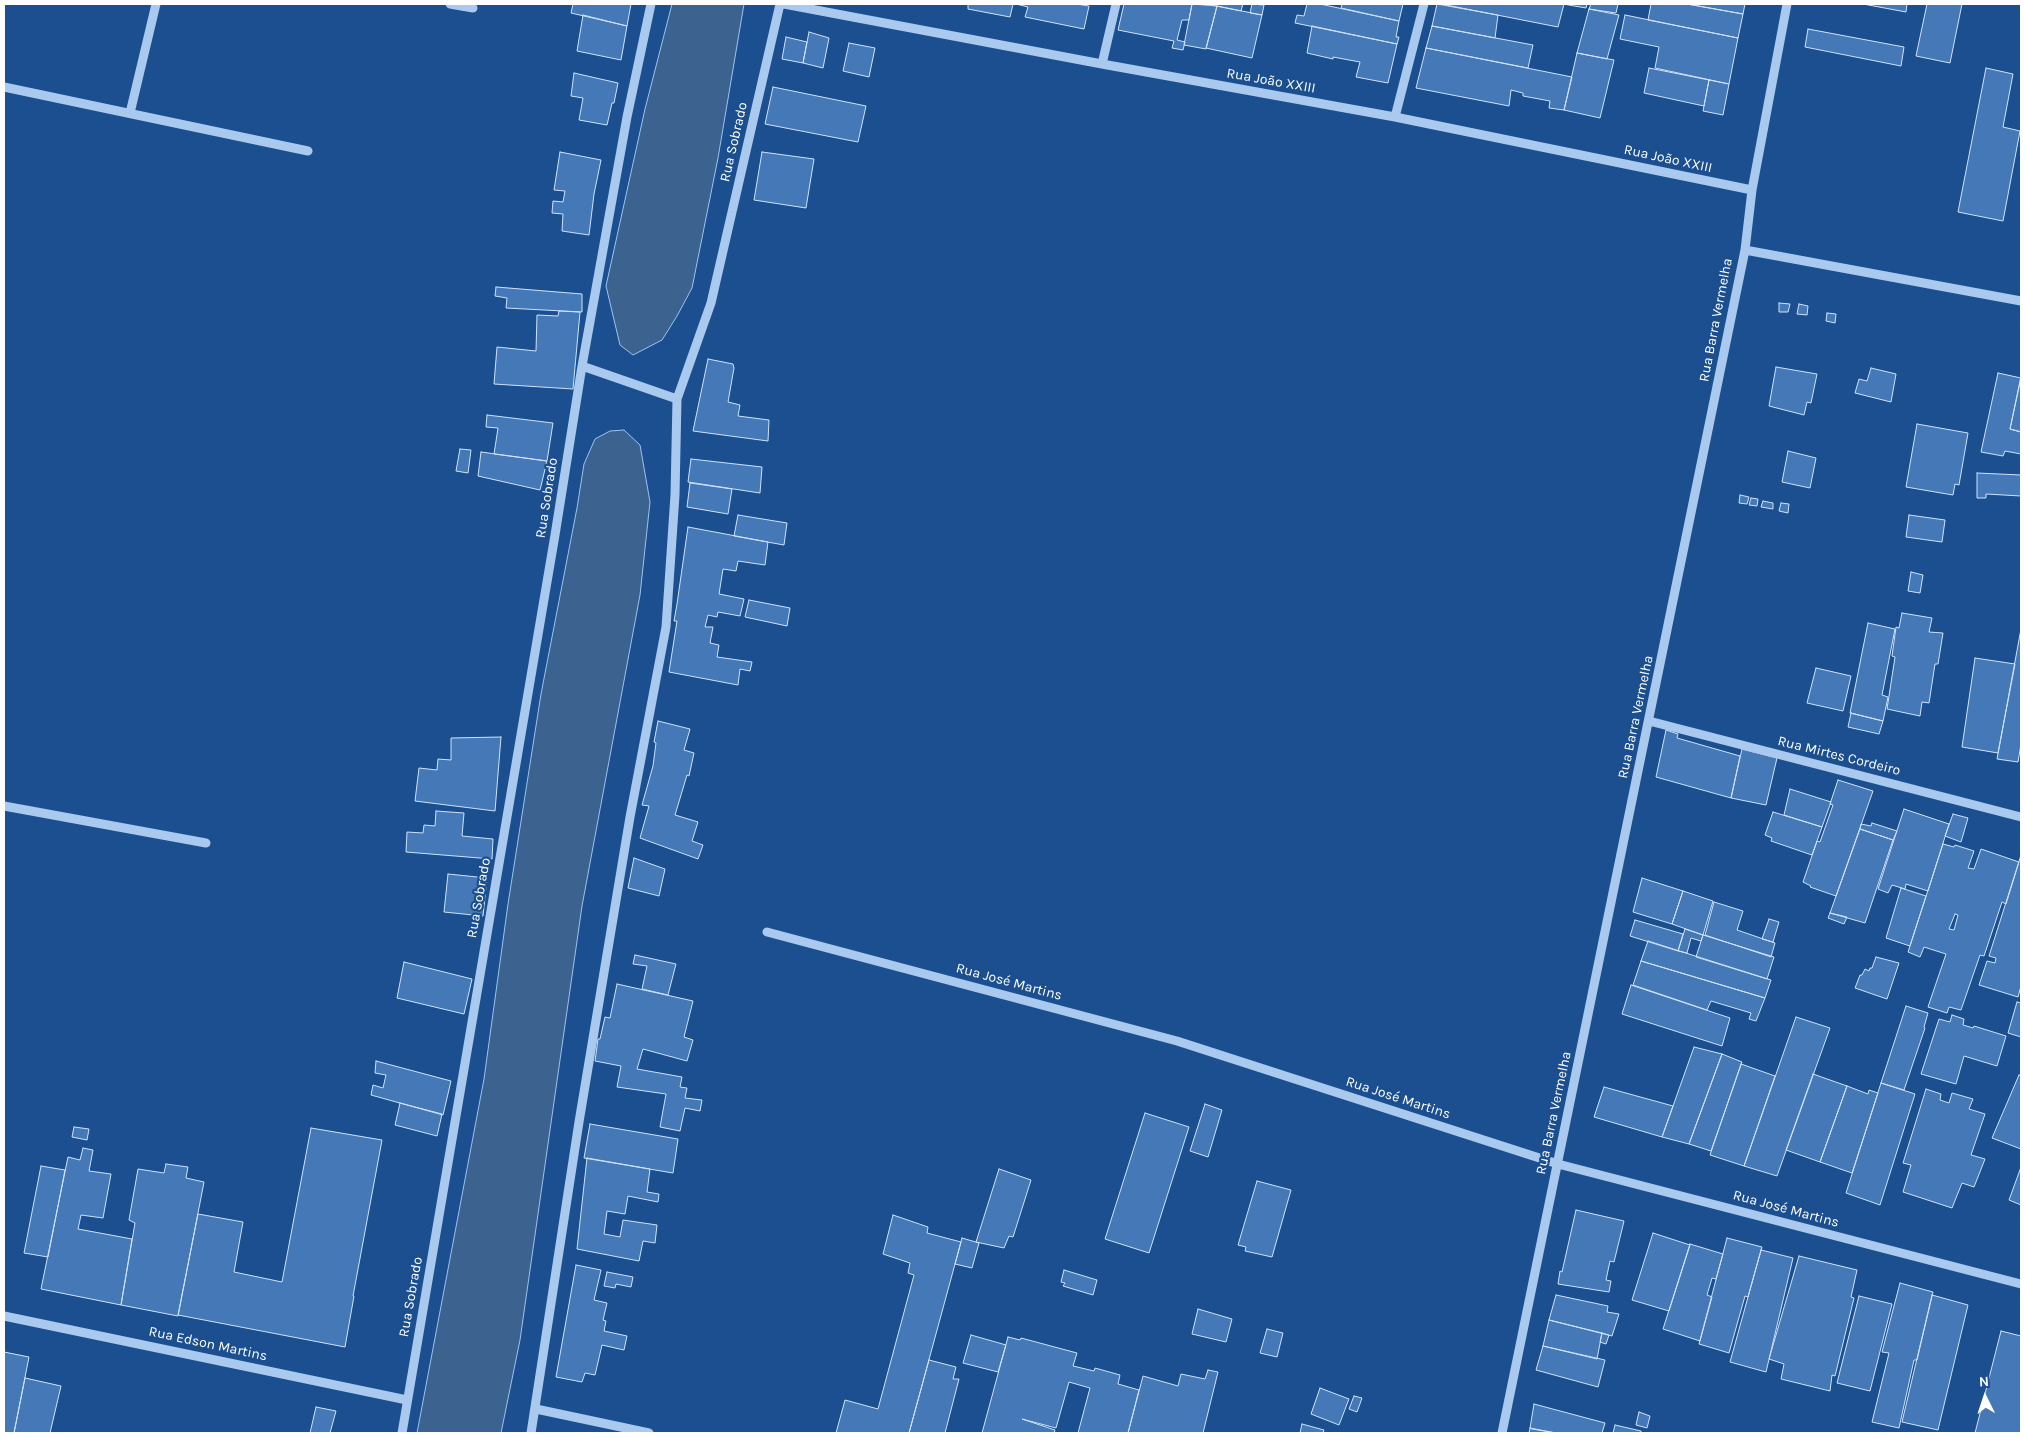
<!DOCTYPE html>
<html>
<head>
<meta charset="utf-8">
<style>
	body { margin:0 }
	#map { position:relative; width:2025px; height:1437px; overflow:hidden; background:#1b4f8f; font-family:Karla,sans-serif }
	canvas { display:block }
	.frame { position:absolute; inset:0; border:5px solid #fff; pointer-events:none }
	.north { position:absolute; left:1960px; top:1372px; width:50px; height:50px; -webkit-text-stroke:4px #1b4f8f; paint-order:stroke; rotate:356deg; font-size:14px; font-weight:700; line-height:20px; text-align:center; color:#fff }
	.north::after { content:''; display:block; margin:auto; width:18px; height:22px; background:#fff; clip-path:polygon(50% 0,100% 100%,50% 72%,0 100%) }
</style>
</head>
<body>
<div id="map">
<canvas width="2025" height="1437"></canvas>
<div class="frame"></div>
<div class="north">N</div>
</div>
<script>
const c = document.querySelector('canvas').getContext('2d');
c.lineJoin = 'round';
function paint(path, color) {
  c.fillStyle = color;
  c.fill(path, 'evenodd');
}
function poly(rows) {
  const path = new Path2D();
  for (const r of rows) {
    path.moveTo(r[0], r[1]);
    for (let i = 2; i < r.length; i += 2) path.lineTo(r[i], r[i + 1]);
  }
  return path;
}
function trace(path, color, width, dash) {
  c.strokeStyle = color;
  c.lineWidth = width;
  c.lineCap = dash ? 'butt' : 'round';
  c.setLineDash(dash || []);
  c.stroke(path);
}
function drawText(font, color, halo, rows, align = 'center') {
  c.font = font + ' Karla,sans-serif';
  c.lineWidth = 4.5;
  c.setLineDash([]);
  c.textBaseline = 'middle';
  c.strokeStyle = halo;
  c.fillStyle = color;
  for (const [text, x, y, turn = 0] of rows) {
    c.save();
    c.translate(x, y);
    c.rotate((+turn || 0) * Math.PI / 180);
    c.textAlign = isNaN(turn) ? turn : align;
    if (halo) c.strokeText(text, 0, 0);
    c.fillText(text, 0, 0);
    c.restore();
  }
}
const water = poly([
	[672,4,744,4,718,158,692,288,677,316,662,340,633,355,620,345,606,286,645,109,672,4],
	[624,430,640,445,650,502,640,595,582,906,520,1340,501,1433,417,1433,484,1079,508,904,541,694,577,508,584,464,595,439,610,431,624,430]
]);
paint(water, '#3c6290');
trace(water, '#9cc4f0', 1);
const building = poly([
	[573,4,631,4,627,26,571,13,573,4],
	[968,4,1013,4,1010,17,968,9,968,4],
	[1016,4,1076,4,1089,6,1084,29,1025,17,1028,7,1016,4],
	[1124,4,1192,4,1189,20,1182,20,1177,40,1185,42,1183,50,1172,48,1174,41,1118,30,1124,4],
	[1192,4,1217,6,1206,49,1184,45,1192,4],
	[1206,4,1243,4,1241,11,1206,4],
	[1252,4,1264,5,1262,15,1250,13,1252,4],
	[1307,4,1320,4,1399,21,1396,37,1399,37,1397,44,1295,23,1297,15,1304,16,1307,4],
	[1342,4,1403,4,1399,21,1341,8,1342,4],
	[1437,4,1498,15,1495,38,1432,26,1437,4],
	[1441,4,1564,4,1558,27,1441,4],
	[1563,4,1587,4,1586,8,1563,4],
	[1591,4,1618,4,1616,13,1589,9,1591,4],
	[1651,4,1687,4,1743,14,1738,38,1648,20,1651,4],
	[1687,4,1745,4,1743,14,1687,4],
	[1863,4,1907,4,1906,12,1863,4],
	[1927,4,1962,4,1950,63,1916,56,1927,4],
	[1217,6,1262,15,1252,58,1206,48,1217,6],
	[1589,9,1619,15,1607,59,1577,53,1589,9],
	[583,15,627,26,621,60,577,51,583,15],
	[1625,15,1738,38,1729,84,1655,68,1659,47,1620,39,1625,15],
	[1312,26,1397,44,1388,83,1356,77,1360,62,1333,57,1333,59,1307,53,1312,26],
	[1432,26,1533,45,1528,68,1426,48,1432,26],
	[1808,29,1904,47,1901,66,1805,47,1808,29],
	[809,32,829,38,823,68,803,63,809,32],
	[786,37,807,42,803,63,782,59,786,37],
	[849,43,875,48,869,77,843,71,849,43],
	[1426,48,1572,77,1564,110,1549,108,1550,101,1523,96,1523,93,1511,90,1509,106,1416,88,1426,48],
	[1577,53,1614,60,1600,118,1564,110,1577,53],
	[1649,68,1709,80,1704,106,1644,93,1649,68],
	[1986,68,2013,74,2003,127,2020,131,2003,221,1958,212,1986,68],
	[574,73,618,83,614,103,612,103,607,125,579,120,583,98,571,96,574,73],
	[1709,80,1729,84,1723,115,1703,111,1709,80],
	[773,87,866,106,858,142,765,124,773,87],
	[560,152,601,160,594,194,589,235,562,231,563,214,552,213,553,201,563,202,565,191,554,190,560,152],
	[762,152,814,159,806,208,754,200,762,152],
	[496,287,582,294,582,312,506,308,507,298,495,296,496,287],
	[1779,303,1790,304,1788,312,1779,312,1779,303],
	[1799,304,1808,306,1807,315,1797,314,1799,304],
	[559,311,580,312,573,389,494,384,497,347,536,351,537,315,558,316,559,311],
	[1827,313,1836,314,1835,323,1826,321,1827,313],
	[708,359,733,364,734,368,728,402,740,405,738,416,769,420,768,441,693,431,708,359],
	[1776,367,1817,374,1811,403,1807,402,1804,415,1769,406,1776,367],
	[1871,368,1896,374,1891,402,1855,393,1859,379,1867,381,1871,368],
	[1998,373,2021,378,2010,429,2021,432,2021,454,2005,451,2003,456,1981,452,1998,373],
	[2021,376,2021,432,2010,429,2021,376],
	[487,415,553,423,547,461,494,454,498,428,486,427,487,415],
	[1917,424,1968,433,1959,485,1955,484,1953,495,1906,487,1917,424],
	[460,449,471,450,468,473,456,471,460,449],
	[1788,451,1816,458,1810,488,1782,482,1788,451],
	[481,452,547,461,540,490,478,476,481,452],
	[691,459,762,467,760,493,688,482,691,459],
	[1977,473,2021,475,2021,496,1986,494,1986,498,1977,498,1977,473],
	[690,483,732,489,728,514,687,507,690,483],
	[1740,495,1749,497,1747,504,1739,503,1740,495],
	[1751,498,1758,499,1757,506,1749,505,1751,498],
	[1763,501,1773,503,1773,509,1761,507,1763,501],
	[1781,503,1789,504,1788,513,1779,511,1781,503],
	[738,515,787,523,784,545,734,536,738,515],
	[1909,515,1945,520,1942,542,1906,537,1909,515],
	[688,527,768,542,765,565,738,561,736,571,723,569,719,594,744,599,740,616,718,612,717,617,708,615,705,627,713,627,710,643,719,645,717,657,752,662,750,671,740,669,738,685,669,672,677,621,674,621,677,604,688,527],
	[1911,572,1923,575,1920,593,1908,591,1911,572],
	[749,600,790,608,787,626,745,617,749,600],
	[1902,613,1932,618,1929,632,1943,633,1938,664,1935,664,1929,703,1922,702,1920,716,1887,709,1895,657,1892,656,1896,627,1899,628,1902,613],
	[1868,623,1895,629,1882,695,1888,697,1883,721,1850,713,1868,623],
	[2021,629,2021,744,2018,762,1997,759,2021,629],
	[1975,658,2015,664,1998,753,1962,747,1975,658],
	[1816,668,1851,676,1843,711,1807,703,1816,668],
	[1851,713,1883,721,1879,734,1848,727,1851,713],
	[658,721,690,729,684,750,694,753,689,776,687,775,675,815,698,822,692,841,703,845,698,859,640,838,649,806,642,805,653,766,656,743,654,742,658,721],
	[1666,730,1678,734,1677,738,1740,756,1731,798,1656,777,1666,730],
	[501,737,495,811,415,801,419,768,437,770,438,759,451,760,451,738,501,737],
	[1742,749,1777,758,1766,805,1731,798,1742,749],
	[1838,780,1873,791,1836,896,1810,887,1811,886,1803,882,1817,841,1820,842,1833,805,1830,804,1838,780],
	[1790,789,1831,802,1822,827,1784,815,1790,789],
	[1904,809,1949,824,1928,891,1906,884,1905,889,1892,885,1888,893,1878,889,1904,809],
	[436,811,464,813,462,836,493,839,492,859,406,852,407,832,423,833,424,825,435,826,436,811],
	[1773,812,1822,827,1812,855,1771,841,1772,838,1765,835,1773,812],
	[1953,814,1968,818,1961,842,1945,836,1953,814],
	[1872,823,1897,831,1893,840,1860,829,1861,824,1871,826,1872,823],
	[1860,829,1893,840,1865,923,1830,913,1860,829],
	[1943,844,1954,847,1955,845,1974,851,1968,868,1974,869,1981,849,2019,862,2006,904,2002,902,1984,956,1980,955,1961,1010,1949,1007,1947,1013,1928,1007,1946,954,1924,947,1920,957,1908,952,1943,844],
	[1955,914,1958,915,1954,930,1949,929,1955,914],
	[2021,855,2021,986,2018,997,1979,985,1987,961,1995,963,1996,958,1989,956,2021,855],
	[634,858,665,869,659,896,628,888,634,858],
	[448,874,487,878,483,916,444,912,448,874],
	[1642,878,1683,891,1672,924,1633,912,1642,878],
	[1901,888,1926,896,1910,946,1886,938,1901,888],
	[1683,891,1713,901,1703,935,1672,924,1683,891],
	[1714,902,1743,911,1737,930,1775,943,1771,957,1705,935,1714,902],
	[1830,913,1847,917,1844,924,1828,918,1830,913],
	[1769,919,1779,922,1773,942,1762,939,1769,919],
	[1635,920,1683,934,1678,951,1630,936,1635,920],
	[1685,929,1703,935,1701,941,1691,938,1687,953,1678,951,1685,929],
	[1703,935,1774,957,1767,979,1696,957,1703,935],
	[1648,941,1771,980,1765,998,1641,961,1648,941],
	[635,955,676,964,668,995,642,989,647,966,633,964,635,955],
	[1876,957,1899,963,1887,999,1855,988,1860,975,1862,975,1865,969,1869,971,1870,968,1872,968,1876,957],
	[1641,961,1765,998,1756,1021,1749,1019,1751,1013,1711,1001,1707,1010,1633,985,1641,961],
	[404,962,472,979,464,1014,397,998,404,962],
	[617,984,693,1001,684,1037,693,1040,687,1061,643,1049,637,1069,682,1077,680,1087,687,1088,685,1098,702,1100,700,1111,685,1108,680,1131,660,1127,666,1094,617,1087,621,1066,595,1061,598,1039,600,1039,605,1017,610,1018,617,984],
	[1631,985,1730,1018,1722,1046,1622,1014,1631,985],
	[2017,1002,2021,1003,2021,1037,2008,1033,2017,1002],
	[1906,1006,1928,1013,1924,1027,1925,1028,1904,1090,1881,1083,1906,1006],
	[1952,1015,1964,1019,1963,1025,1973,1028,1974,1026,2006,1036,1997,1066,1964,1056,1956,1084,1921,1074,1939,1019,1950,1022,1952,1015],
	[1796,1017,1830,1028,1777,1176,1744,1166,1796,1017],
	[1694,1047,1722,1054,1689,1144,1662,1137,1694,1047],
	[1722,1054,1742,1062,1711,1151,1689,1144,1722,1054],
	[376,1061,451,1081,443,1115,371,1095,373,1085,383,1088,386,1075,375,1073,376,1061],
	[1741,1064,1775,1076,1744,1166,1710,1155,1741,1064],
	[1813,1074,1847,1086,1820,1162,1786,1150,1813,1074],
	[2019,1075,2021,1076,2021,1149,1992,1138,2019,1075],
	[1881,1083,1915,1094,1880,1205,1846,1193,1881,1083],
	[1847,1086,1868,1094,1869,1090,1878,1093,1852,1173,1820,1162,1847,1086],
	[1604,1087,1673,1106,1662,1137,1594,1117,1604,1087],
	[1926,1089,1941,1094,1940,1100,1949,1103,1952,1093,1973,1099,1969,1109,1985,1114,1971,1155,1985,1159,1974,1187,1962,1183,1952,1208,1903,1192,1911,1165,1903,1163,1926,1089],
	[400,1103,442,1114,437,1136,395,1125,400,1103],
	[1205,1104,1222,1110,1208,1157,1190,1151,1205,1104],
	[1145,1113,1189,1127,1149,1253,1105,1239,1145,1113],
	[590,1124,678,1139,673,1173,584,1158,590,1124],
	[74,1127,89,1129,87,1140,72,1137,74,1127],
	[311,1128,382,1140,353,1296,354,1296,345,1347,178,1315,198,1214,243,1222,234,1272,282,1282,311,1128],
	[83,1148,93,1150,89,1171,111,1174,103,1218,81,1215,78,1229,132,1239,121,1305,41,1289,68,1157,80,1160,83,1148],
	[587,1158,650,1169,647,1192,659,1194,658,1202,628,1196,625,1214,607,1211,604,1234,620,1237,623,1220,657,1225,655,1243,643,1241,639,1261,577,1249,587,1158],
	[166,1164,188,1167,186,1178,204,1182,178,1316,121,1305,135,1223,129,1220,138,1169,164,1173,166,1164],
	[41,1166,65,1170,48,1257,24,1253,41,1166],
	[2021,1167,2021,1205,2009,1200,2021,1167],
	[999,1169,1031,1180,1013,1237,1009,1236,1004,1248,976,1242,999,1169],
	[1257,1181,1291,1190,1272,1257,1245,1251,1246,1247,1238,1245,1257,1181],
	[1576,1210,1624,1221,1614,1262,1610,1261,1606,1280,1611,1281,1609,1292,1558,1284,1560,1271,1562,1272,1576,1210],
	[893,1215,928,1227,927,1233,961,1242,955,1264,909,1433,836,1433,845,1400,878,1409,914,1275,908,1273,910,1263,883,1254,893,1215],
	[1653,1233,1690,1245,1669,1311,1632,1300,1653,1233],
	[962,1238,979,1243,972,1268,955,1264,962,1238],
	[1727,1238,1762,1247,1748,1297,1745,1296,1729,1353,1699,1344,1727,1238],
	[1690,1244,1723,1254,1716,1279,1712,1278,1707,1295,1712,1297,1700,1341,1663,1329,1690,1244],
	[1761,1250,1793,1258,1766,1372,1730,1362,1761,1250],
	[1799,1256,1857,1270,1851,1297,1854,1298,1835,1376,1832,1375,1830,1391,1781,1379,1784,1364,1769,1359,1799,1256],
	[576,1265,601,1270,594,1300,607,1303,603,1320,606,1321,604,1331,627,1336,624,1350,602,1345,595,1375,585,1373,582,1382,556,1377,576,1265],
	[1064,1270,1097,1280,1093,1295,1063,1286,1065,1283,1061,1282,1064,1270],
	[607,1272,633,1277,631,1287,616,1284,615,1288,604,1286,607,1272],
	[1900,1283,1933,1292,1917,1360,1914,1360,1899,1428,1872,1422,1889,1353,1882,1352,1900,1283],
	[1556,1295,1608,1306,1607,1312,1619,1314,1612,1336,1549,1320,1556,1295],
	[1932,1295,1968,1305,1938,1430,1902,1422,1932,1295],
	[1859,1296,1892,1304,1870,1391,1837,1383,1859,1296],
	[1198,1309,1232,1319,1226,1342,1192,1334,1198,1309],
	[1549,1320,1602,1333,1597,1359,1543,1346,1549,1320],
	[1267,1329,1283,1333,1277,1357,1260,1353,1267,1329],
	[2001,1331,2021,1336,2021,1433,1975,1433,2001,1331],
	[1602,1333,1609,1335,1606,1344,1600,1342,1602,1333],
	[971,1335,1006,1345,998,1372,963,1363,971,1335],
	[1008,1337,1020,1340,1021,1338,1077,1353,1073,1366,1094,1371,1095,1368,1120,1375,1118,1384,1139,1390,1128,1433,1078,1433,1090,1388,1069,1382,1056,1428,1022,1419,1055,1430,1054,1433,982,1433,1008,1337],
	[1543,1346,1605,1360,1598,1387,1536,1370,1543,1346],
	[4,1352,29,1357,14,1433,4,1433,4,1352],
	[929,1360,956,1367,953,1379,959,1379,945,1433,909,1433,929,1360],
	[1208,1370,1218,1372,1203,1433,1206,1433,1128,1433,1143,1376,1178,1386,1181,1374,1205,1379,1208,1370],
	[25,1378,61,1386,50,1433,14,1433,25,1378],
	[1320,1388,1349,1399,1339,1425,1311,1414,1320,1388],
	[1354,1396,1362,1398,1357,1412,1349,1409,1354,1396],
	[1534,1404,1605,1423,1602,1433,1556,1433,1530,1428,1534,1404],
	[316,1407,336,1411,330,1433,310,1433,316,1407],
	[1639,1412,1650,1416,1647,1428,1636,1425,1639,1412],
	[1302,1424,1324,1430,1323,1433,1300,1433,1302,1424],
	[1615,1425,1641,1431,1641,1433,1613,1433,1615,1425],
	[1530,1428,1532,1429,1556,1433,1529,1433,1530,1428]
]);
paint(building, '#4478b7');
trace(building, '#cfe3fa', 1);
trace(poly([
	[450,4,473,8],
	[784,4,1102,64,1395,117,1752,190],
	[1102,64,1116,4],
	[4,87,308,151],
	[130,113,156,4],
	[1395,117,1424,4],
	[1745,250,2021,301],
	[582,366,677,399],
	[1649,721,2021,817],
	[4,806,206,843],
	[767,932,1177,1041,1558,1164,2021,1284],
	[4,1316,407,1400],
	[536,1409,649,1433],
	[402,1433,555,535,582,366,627,117,651,4],
	[531,1433,579,1122,630,817,666,627,675,495,677,399,711,303,780,4],
	[1502,1433,1745,250,1752,190,1787,4]
]), '#a9c9ee', 9);
drawText('14px', '#fff', '#1b4f8f', [
	["Rua João XXIII",1271,81,10],
	["Rua Sobrado",734,142,-77],
	["Rua João XXIII",1668,159,12],
	["Rua Barra Vermelha",1716,320,-79],
	["Rua Sobrado",547,498,-81],
	["Rua Barra Vermelha",1636,717,-78],
	["Rua Mirtes Cordeiro",1839,756,14],
	["Rua Sobrado",479,898,-80],
	["Rua José Martins",1009,982,15],
	["Rua José Martins",1398,1098,18],
	["Rua Barra Vermelha",1554,1113,-78],
	["Rua José Martins",1786,1209,15],
	["Rua Sobrado",411,1297,-80],
	["Rua Edson Martins",208,1344,12]
]);
</script>
</body>
</html>
